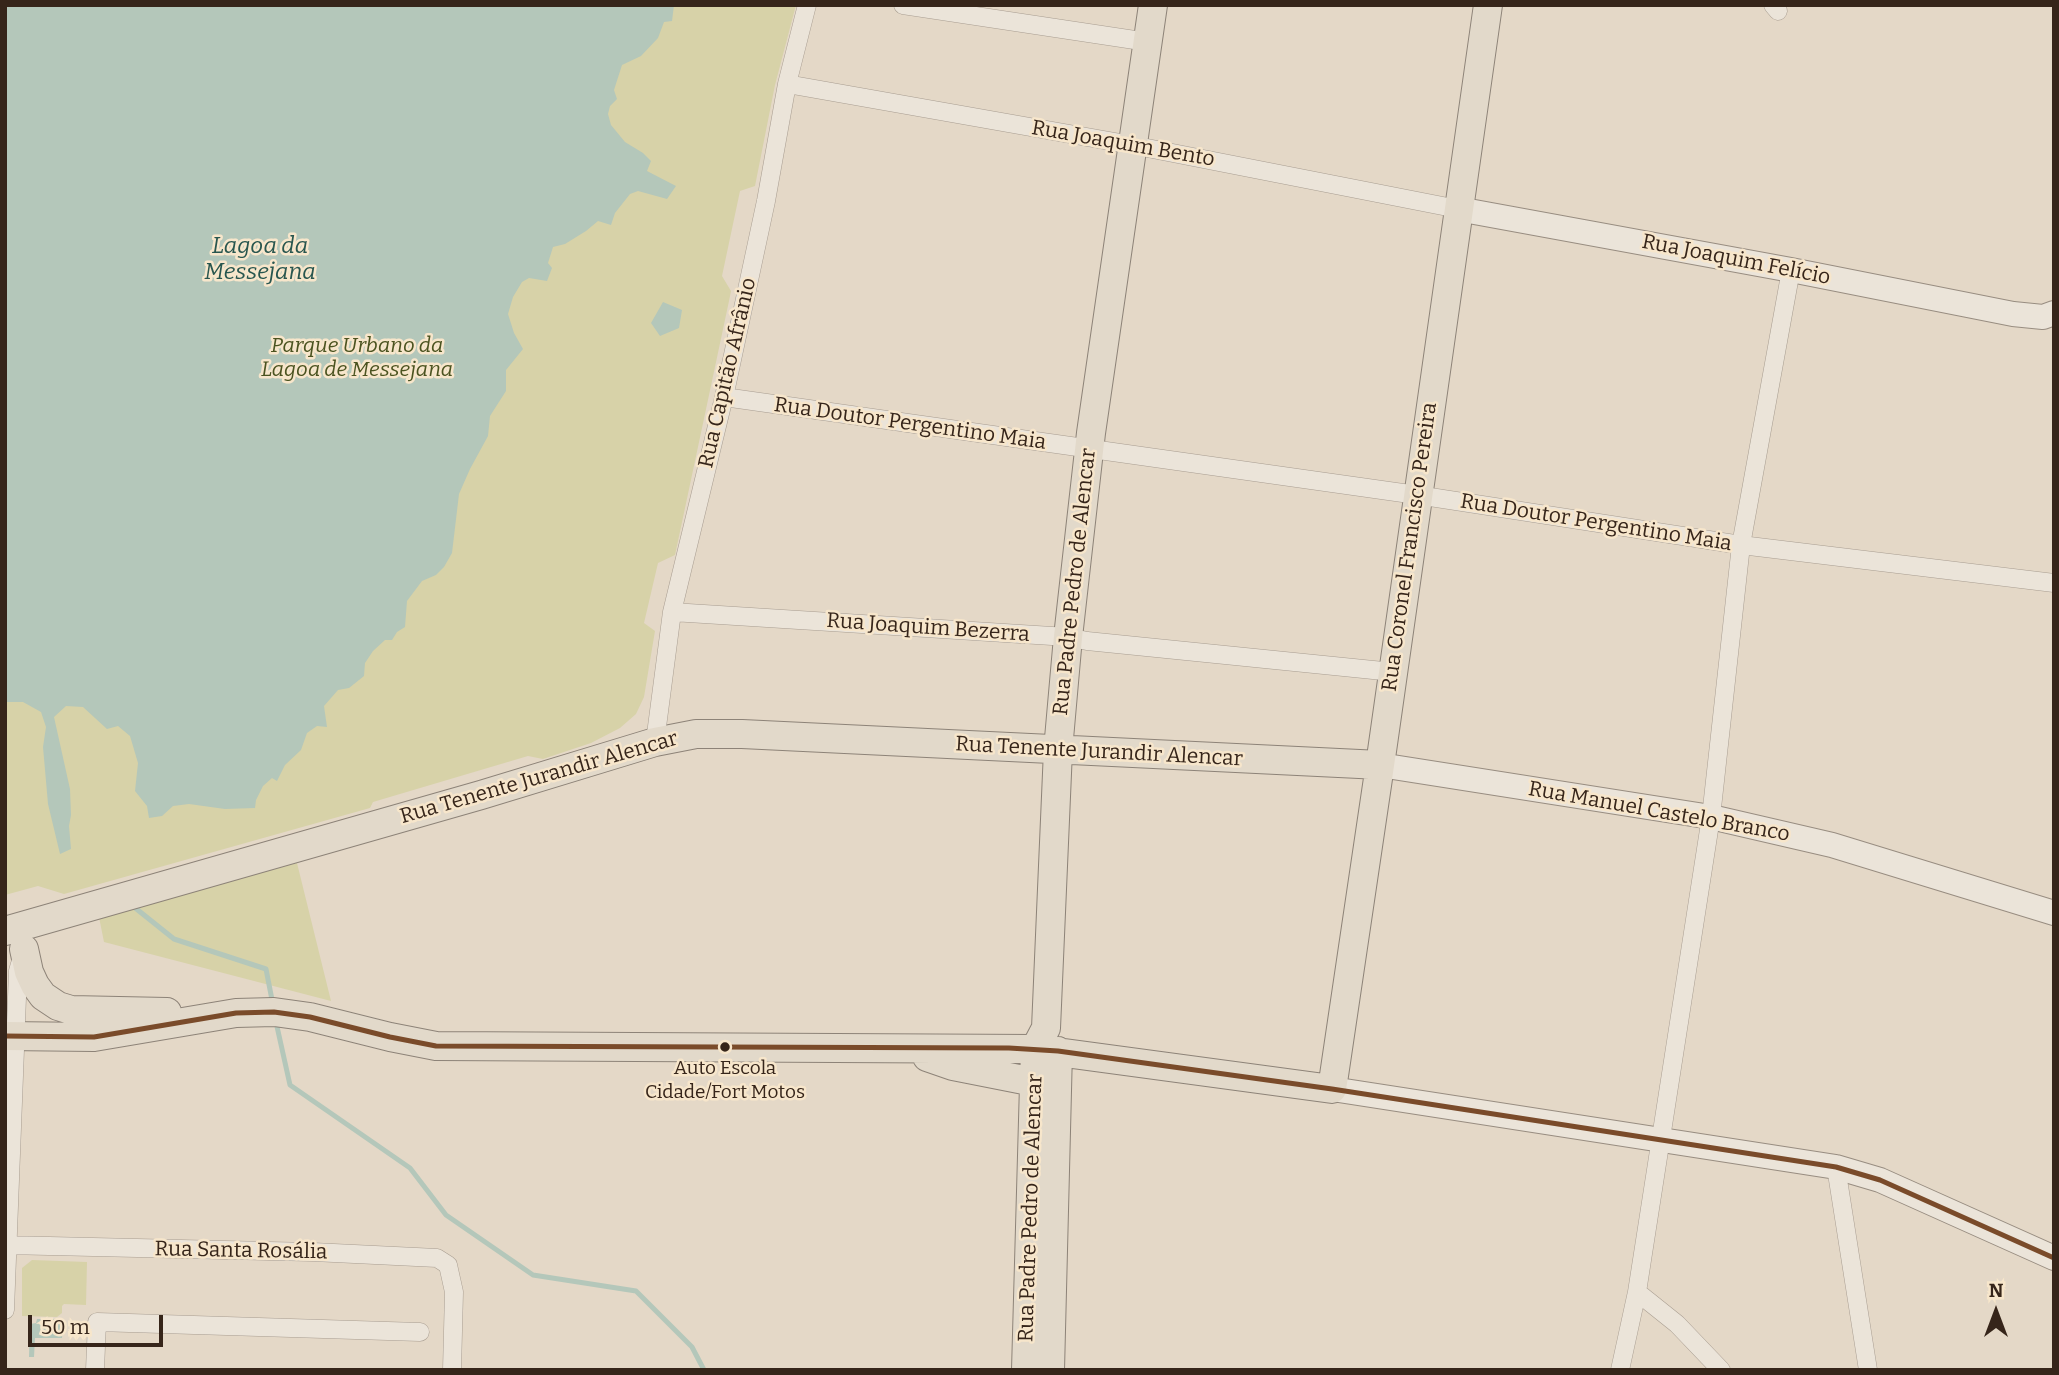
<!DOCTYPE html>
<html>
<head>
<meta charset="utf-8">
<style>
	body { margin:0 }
	#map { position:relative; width:2059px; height:1375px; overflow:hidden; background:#e4d8c7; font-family:Bitter,serif }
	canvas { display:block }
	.frame { position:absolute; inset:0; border:7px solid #36251a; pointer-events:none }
	.north { position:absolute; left:1961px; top:1277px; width:70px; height:70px; -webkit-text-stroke:5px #f7e6cb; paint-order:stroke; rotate:0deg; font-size:19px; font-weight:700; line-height:28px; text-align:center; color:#36251a }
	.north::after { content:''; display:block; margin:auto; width:24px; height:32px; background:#36251a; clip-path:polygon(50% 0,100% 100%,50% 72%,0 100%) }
	.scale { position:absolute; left:28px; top:1315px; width:135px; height:32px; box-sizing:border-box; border:4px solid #36251a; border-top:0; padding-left:9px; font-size:21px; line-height:24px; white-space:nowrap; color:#36251a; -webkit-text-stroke:5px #f7e6cb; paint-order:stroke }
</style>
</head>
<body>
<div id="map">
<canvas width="2059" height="1375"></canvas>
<div class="frame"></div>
<div class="north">N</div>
<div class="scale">50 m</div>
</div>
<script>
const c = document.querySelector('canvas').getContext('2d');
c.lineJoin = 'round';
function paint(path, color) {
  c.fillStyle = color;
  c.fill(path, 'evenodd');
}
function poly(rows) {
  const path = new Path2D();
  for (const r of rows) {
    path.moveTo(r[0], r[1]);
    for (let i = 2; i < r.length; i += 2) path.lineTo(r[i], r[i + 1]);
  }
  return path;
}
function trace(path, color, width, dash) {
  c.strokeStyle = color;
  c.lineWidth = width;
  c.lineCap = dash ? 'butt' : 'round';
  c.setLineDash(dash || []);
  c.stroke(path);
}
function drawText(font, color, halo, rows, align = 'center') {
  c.font = font + ' Bitter,serif';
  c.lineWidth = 5;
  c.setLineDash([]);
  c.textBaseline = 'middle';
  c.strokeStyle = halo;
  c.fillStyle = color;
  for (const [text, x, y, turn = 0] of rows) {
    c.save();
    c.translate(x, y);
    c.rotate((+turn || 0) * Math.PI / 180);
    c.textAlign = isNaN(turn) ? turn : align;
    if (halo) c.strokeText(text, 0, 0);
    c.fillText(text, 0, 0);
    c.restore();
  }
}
paint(poly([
	[5,5,796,5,775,85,755,186,740,191,722,276,731,291,729,301,675,555,658,563,644,623,655,631,644,697,636,714,620,728,591,743,543,759,528,756,373,802,370,808,64,894,38,886,5,895],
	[297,863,331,1001,104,942,99,917],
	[32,1260,87,1262,86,1305,64,1304,62,1306,62,1313,57,1317,22,1316,22,1268]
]), '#d7d2a8');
paint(poly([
	[5,5,674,5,672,21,664,22,658,38,641,56,622,65,614,90,617,99,610,106,608,114,611,125,625,142,643,153,651,161,647,171,676,186,667,199,638,191,630,194,615,213,611,225,598,221,586,231,565,244,553,247,548,263,552,268,547,281,529,278,522,282,513,297,508,314,514,333,523,349,506,370,506,391,490,416,488,436,470,469,459,494,452,553,444,567,436,575,422,581,407,601,405,627,397,632,392,640,385,640,373,651,365,663,364,676,349,688,338,690,324,706,327,727,317,726,307,733,301,750,285,765,277,781,272,778,263,786,256,800,255,808,225,809,189,804,173,806,162,816,149,818,147,806,135,791,138,763,130,736,118,726,107,729,83,707,66,706,54,717,70,789,71,815,69,826,71,849,60,854,48,804,43,747,46,727,41,712,23,702,5,702],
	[663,302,682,310,679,328,660,336,651,323],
	[37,1319,56,1319,56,1322,63,1325,62,1338,35,1338,34,1357,29,1357,30,1324,36,1323]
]), '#b4c7ba');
trace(poly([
	[134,907,174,939,266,969,273,1005],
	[276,1022,290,1085,410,1168,446,1215,533,1275,636,1291,692,1347,704,1370]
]), '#b4c7ba', 5);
const street = poly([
	[903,5,1148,42],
	[1773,5,1778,11],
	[787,84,1132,145,1458,209],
	[724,397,1417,495,1741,545,2054,583],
	[672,612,1068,637,1087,641,1393,672],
	[655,742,672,612,724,397,766,201,787,84,807,5],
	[1836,1167,1868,1370],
	[5,1245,313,1252,437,1258,448,1265,454,1292,452,1370],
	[1637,1292,1677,1324,1721,1370],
	[5,1310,18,971,22,957],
	[95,1370,97,1322,420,1332],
	[1620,1370,1637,1292,1711,817,1741,545,1791,270]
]);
const secondary = poly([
	[1458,209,1791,270,2013,314,2043,317,2054,313],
	[1380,765,1711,817,1832,845,2054,913],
	[1332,1089,1836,1167,1880,1180,2054,1258]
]);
const primary = poly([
	[5,931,481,795,655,742,696,734,742,734,1380,765],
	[24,949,29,972,35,985,43,996,58,1006,71,1010,167,1012],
	[5,1036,94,1037,236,1013,274,1012,310,1017,390,1037,436,1046,1035,1049,1332,1089,1380,765,1488,5],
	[927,1057,953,1066,1034,1082],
	[1026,1370,1035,1049,1046,1028,1058,750,1068,637,1091,433,1153,5],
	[1050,1370,1058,1051]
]);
trace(street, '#a89d91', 19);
trace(secondary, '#988d81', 26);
trace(primary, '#8d8378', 30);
trace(street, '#ebe4d9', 18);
trace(secondary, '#ebe4d9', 24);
trace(primary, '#e2d9ca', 28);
trace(poly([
	[5,1036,94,1037,236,1013,274,1012,310,1017,390,1037,436,1046,1009,1048,1058,1051,1332,1089,1836,1167,1880,1180,2054,1258]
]), '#7a4b2a', 5);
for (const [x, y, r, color] of [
	[725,1047,6,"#36251a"]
]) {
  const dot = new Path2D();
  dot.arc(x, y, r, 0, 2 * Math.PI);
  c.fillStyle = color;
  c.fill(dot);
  trace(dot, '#f7e6cb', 2.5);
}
drawText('19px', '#36251a', '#f7e6cb', [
	["Auto Escola",725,1069],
	["Cidade/Fort Motos",725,1093]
]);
drawText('21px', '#36251a', '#f7e6cb', [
	["Rua Joaquim Bento",1123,144,10],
	["Rua Joaquim Felício",1736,260,11],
	["Rua Capitão Afrânio",728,373,-77],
	["Rua Doutor Pergentino Maia",910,424,8],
	["Rua Doutor Pergentino Maia",1596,523,9],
	["Rua Coronel Francisco Pereira",1410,547,-82],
	["Rua Padre Pedro de Alencar",1075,582,-84],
	["Rua Joaquim Bezerra",928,628,4],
	["Rua Tenente Jurandir Alencar",1099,752,3],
	["Rua Tenente Jurandir Alencar",539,778,-16],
	["Rua Manuel Castelo Branco",1659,812,10],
	["Rua Padre Pedro de Alencar",1031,1208,-88],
	["Rua Santa Rosália",241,1251,1]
]);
drawText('italic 21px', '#4b5320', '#f7e6cb', [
	["Parque Urbano da",357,346],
	["Lagoa de Messejana",357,370]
]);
drawText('italic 23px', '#28564f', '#f7e6cb', [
	["Lagoa da",260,247],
	["Messejana",260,273]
]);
</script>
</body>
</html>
